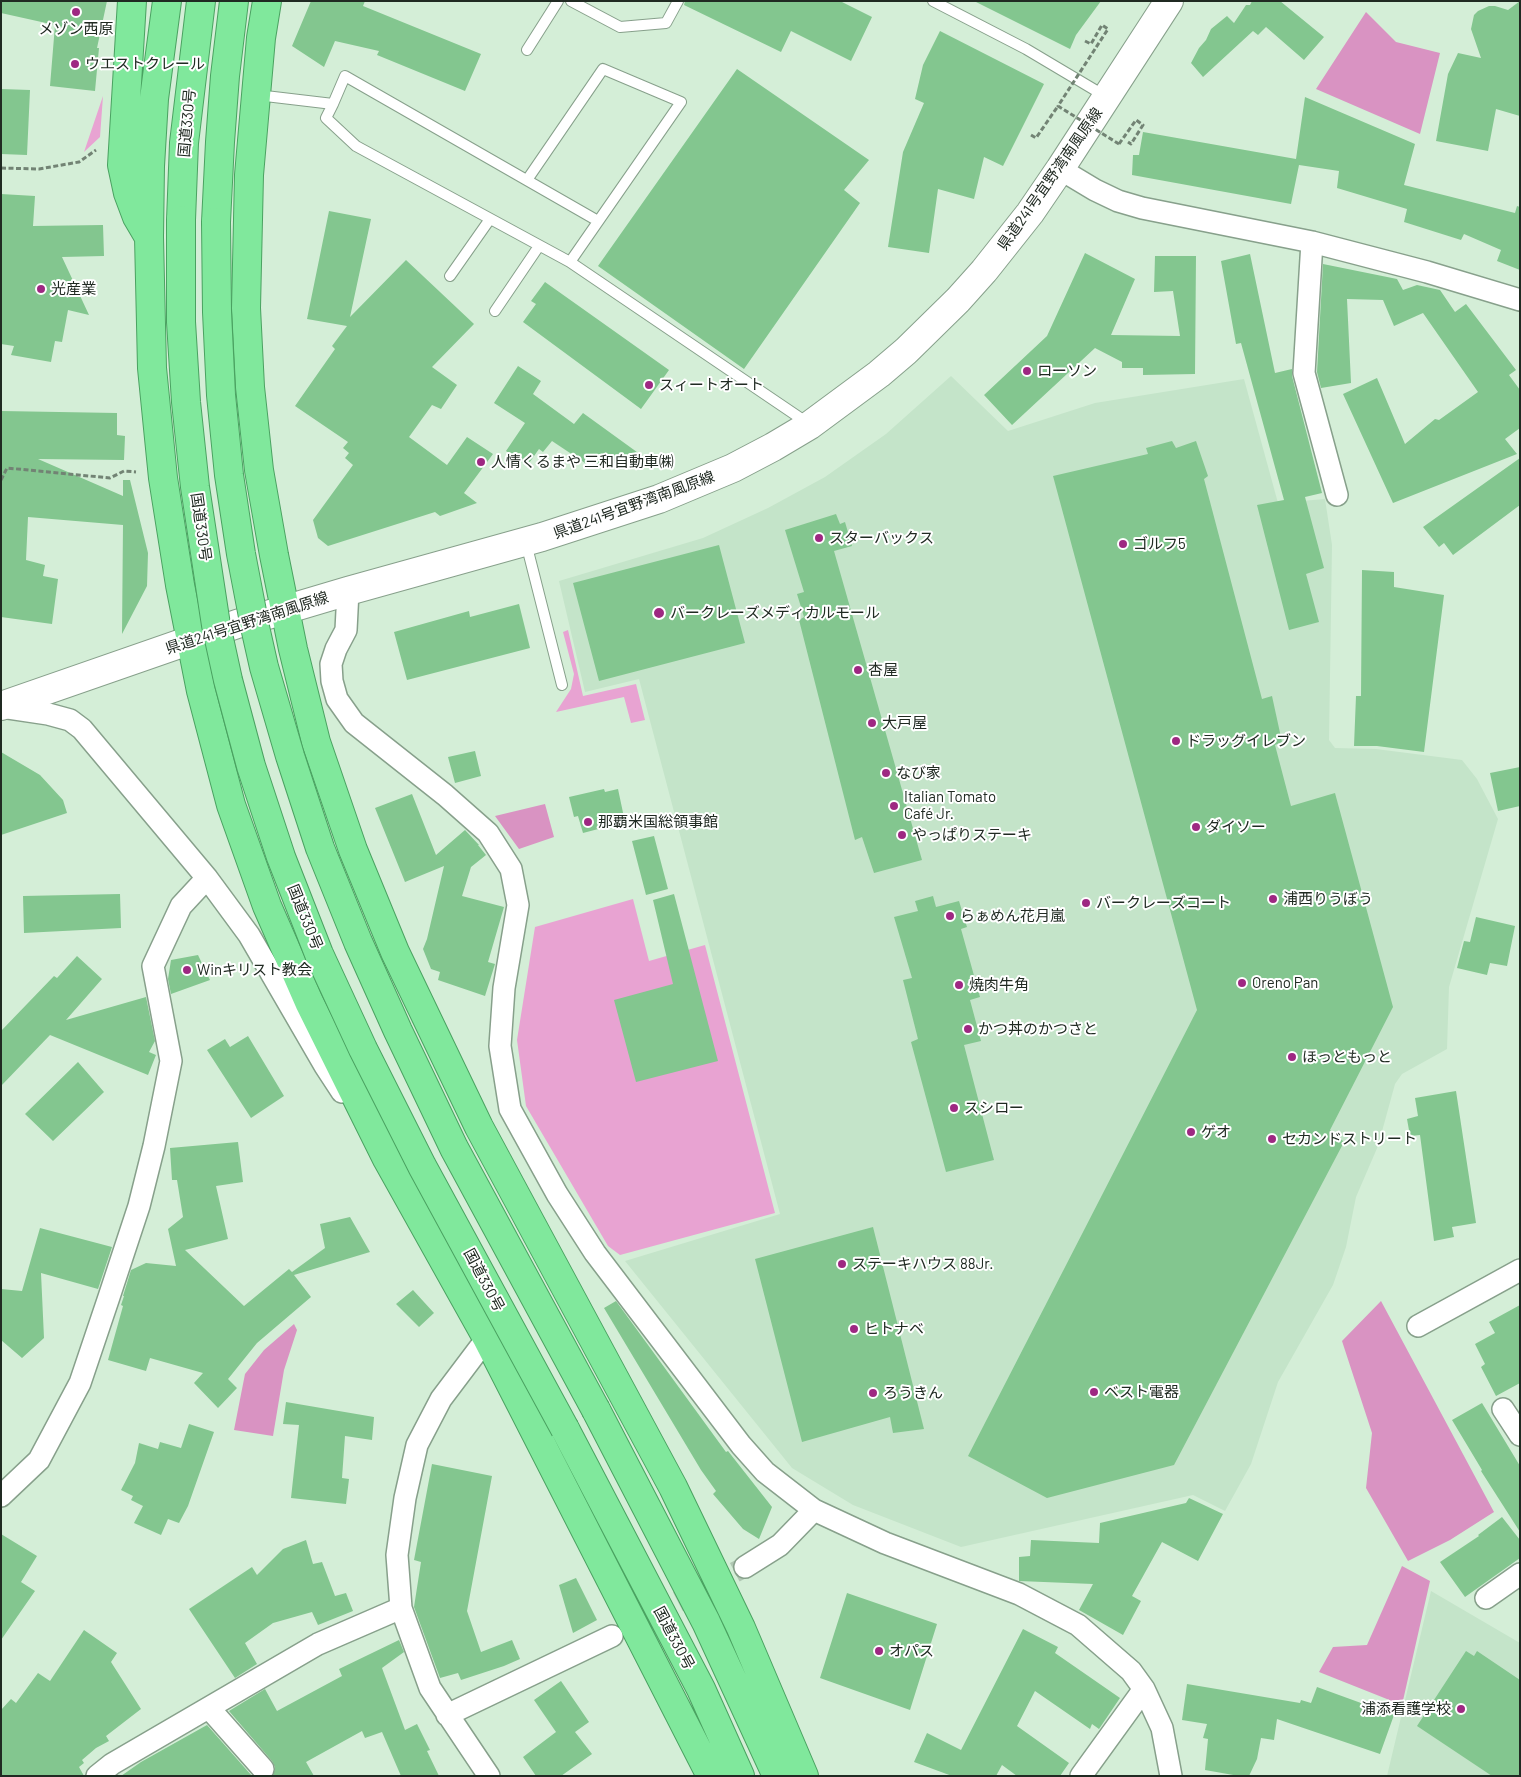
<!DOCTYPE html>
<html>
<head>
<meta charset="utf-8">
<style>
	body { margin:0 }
	#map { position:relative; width:1521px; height:1777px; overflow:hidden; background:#d4eed7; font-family:Barlow,sans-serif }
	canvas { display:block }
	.frame { position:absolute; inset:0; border:2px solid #202a22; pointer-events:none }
</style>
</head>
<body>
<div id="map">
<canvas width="1521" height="1777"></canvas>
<div class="frame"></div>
</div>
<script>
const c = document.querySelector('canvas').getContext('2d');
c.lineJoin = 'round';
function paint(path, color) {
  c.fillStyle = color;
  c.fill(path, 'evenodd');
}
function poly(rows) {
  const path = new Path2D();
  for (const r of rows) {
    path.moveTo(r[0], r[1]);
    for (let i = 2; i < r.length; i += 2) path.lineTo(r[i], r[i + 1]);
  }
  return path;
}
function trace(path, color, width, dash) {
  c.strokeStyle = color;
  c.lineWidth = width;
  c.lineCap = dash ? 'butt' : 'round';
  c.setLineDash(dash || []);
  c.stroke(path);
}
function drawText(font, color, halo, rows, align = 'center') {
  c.font = font + ' Barlow,"Noto Sans JP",sans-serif';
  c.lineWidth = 4;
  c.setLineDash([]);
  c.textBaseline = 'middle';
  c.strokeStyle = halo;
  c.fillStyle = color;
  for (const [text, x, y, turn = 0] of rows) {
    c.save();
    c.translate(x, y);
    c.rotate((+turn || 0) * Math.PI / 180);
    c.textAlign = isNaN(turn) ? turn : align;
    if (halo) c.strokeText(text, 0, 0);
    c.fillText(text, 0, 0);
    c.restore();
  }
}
paint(poly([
	[951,376,1008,431,1095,403,1244,379,1278,503,1325,499,1332,545,1329,740,1335,748,1376,749,1462,760,1477,779,1498,819,1449,987,1447,1049,1402,1074,1395,1084,1378,1146,1356,1197,1346,1247,1333,1285,1278,1382,1251,1464,1225,1511,1193,1495,961,1547,853,1505,792,1468,625,1261,780,1214,639,679,585,692,559,581,703,538,768,508,825,477,886,434],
	[1431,1591,1520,1643,1520,1776,1387,1776]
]), '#c4e4c9');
paint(poly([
	[103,96,100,137,84,152],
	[568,630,583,696,636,684,645,720,631,723,624,697,556,712,571,689,574,674,563,632],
	[633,899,649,961,705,945,775,1213,620,1255,608,1246,526,1106,517,1040,535,927]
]), '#e8a3d2');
paint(poly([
	[1366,12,1396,42,1440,53,1420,134,1316,89],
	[545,804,554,837,519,849,495,816],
	[1381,1301,1494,1512,1450,1540,1408,1561,1366,1488,1372,1433,1342,1341],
	[294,1324,297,1330,284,1370,273,1436,234,1430,245,1374,264,1350],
	[1402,1566,1430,1581,1402,1705,1319,1672,1333,1647,1367,1645]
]), '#d993c2');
paint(poly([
	[1,1,107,1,97,48,99,48,95,91,50,86,55,25,1,13],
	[311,1,365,1,363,6,481,54,465,91,377,55,379,51,335,41,324,67,292,46],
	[685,1,840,1,872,17,851,61,791,31,781,52,684,5],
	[974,1,1101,1,1076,35,1070,49],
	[1252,1,1280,1,1324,37,1304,60,1266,27,1258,35,1253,31,1203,77,1191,63,1199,48,1206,40,1211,29,1227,16,1234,23,1246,5,1250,5],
	[1520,1,1520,116,1496,109,1488,151,1436,141,1448,74,1458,53,1481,58,1471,29,1474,15,1478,11,1489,6,1495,6,1508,10],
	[940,31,1044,84,1003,166,984,157,974,199,938,189,929,253,888,247,903,152,924,103,915,99,923,65],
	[737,69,869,160,844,190,860,203,744,369,598,266],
	[1,89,30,90,27,155,1,154],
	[1305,97,1415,144,1404,185,1515,213,1517,206,1520,207,1520,270,1497,261,1501,250,1464,234,1461,240,1404,222,1407,209,1337,188,1339,171,1299,165,1291,204,1132,175,1133,155,1139,155,1143,132,1296,159],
	[1,194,35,196,33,226,103,225,104,256,62,257,89,315,68,310,62,342,55,341,51,362,11,355,14,346,1,344],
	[329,211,371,219,350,317,406,260,474,324,432,367,457,385,441,409,432,405,409,437,447,465,467,437,493,454,464,493,477,503,440,516,435,512,328,546,318,538,313,520,353,465,345,458,349,453,343,448,348,442,295,406,335,349,332,346,347,326,307,319],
	[1085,253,1135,279,1111,335,1180,336,1173,291,1154,292,1155,256,1196,256,1195,374,1143,375,1143,368,1122,368,1122,362,1095,348,1012,425,984,395,1047,336],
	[1250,254,1275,373,1292,369,1292,376,1322,493,1305,497,1324,568,1306,574,1319,622,1289,630,1257,505,1284,500,1241,343,1236,344,1221,261],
	[1323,264,1397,279,1403,290,1417,285,1440,290,1455,312,1466,304,1516,370,1509,375,1520,390,1520,428,1505,439,1517,454,1393,503,1343,394,1377,378,1405,444,1435,419,1439,420,1478,392,1423,313,1394,326,1383,300,1347,299,1351,383,1321,388,1317,372],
	[545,282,669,370,641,409,523,322,536,304,531,301],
	[518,366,541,381,533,394,574,424,583,413,641,455,594,469,552,441,543,452,539,449,527,466,506,451,525,423,494,403],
	[1,411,117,413,117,435,125,436,124,460,38,459,123,496,123,480,130,480,148,553,147,586,122,634,123,525,28,517,26,560,45,565,43,576,58,579,52,624,1,617],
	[1172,441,1176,448,1196,441,1208,476,1204,479,1262,699,1272,696,1282,742,1275,745,1291,806,1335,793,1393,1007,1330,1130,1344,1142,1174,1465,1047,1498,968,1456,1197,1010,1053,476,1148,454,1146,448],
	[1520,458,1520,505,1453,555,1444,543,1439,547,1423,527],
	[836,514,840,524,845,522,852,546,834,551,922,860,874,873,862,837,855,840,799,620,804,617,797,594,804,592,785,530],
	[719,545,745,643,599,681,573,583],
	[1362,570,1394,572,1394,587,1444,595,1424,752,1377,746,1354,746,1356,696,1361,696],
	[519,604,530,648,407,680,394,632,469,611,470,617],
	[475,751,481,776,455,783,448,757],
	[1,752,40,775,63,800,67,813,1,835],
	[1520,767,1520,806,1498,811,1490,773],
	[604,789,605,792,618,789,625,822,583,833,578,816,574,817,569,797],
	[412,794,436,855,465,830,479,845,478,845,486,855,471,867,462,896,504,907,488,962,495,964,485,996,438,980,440,972,431,969,423,949,427,939,444,866,405,882,375,808],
	[654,836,668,889,646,895,632,841],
	[120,894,121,928,24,933,23,896],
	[674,894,718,1061,636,1082,614,1000,673,984,653,900],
	[933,896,936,907,959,901,967,927,961,929,980,997,970,1000,981,1041,964,1045,994,1160,946,1172,911,1042,918,1039,903,980,912,978,894,917,918,911,915,901],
	[1476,917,1515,926,1507,966,1490,963,1487,975,1457,968,1464,941,1470,942],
	[198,955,210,980,171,994,168,979,171,960],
	[77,956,102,979,66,1020,146,997,155,1041,149,1052,156,1055,148,1075,50,1035,1,1086,1,1031,54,976,57,978],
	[248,1036,284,1096,251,1118,207,1050,225,1039,230,1047],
	[78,1062,104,1092,53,1141,25,1114],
	[1456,1091,1476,1223,1452,1227,1454,1237,1434,1241,1420,1135,1410,1136,1407,1119,1418,1116,1415,1098],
	[238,1142,243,1182,216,1186,228,1239,185,1250,244,1306,289,1269,292,1272,325,1248,320,1224,350,1217,370,1252,294,1275,311,1297,257,1343,228,1379,237,1388,218,1408,194,1383,203,1373,150,1358,146,1371,108,1360,123,1306,121,1305,124,1296,123,1296,131,1270,146,1263,176,1266,168,1229,183,1217,177,1180,172,1180,170,1148],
	[873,1227,924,1429,893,1433,890,1417,802,1442,755,1259],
	[40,1228,112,1247,98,1289,41,1273,44,1338,22,1358,1,1340,1,1289,22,1291],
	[413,1290,434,1313,419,1327,396,1304],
	[616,1301,726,1452,728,1451,772,1507,759,1539,743,1529,713,1494,716,1491,701,1470,604,1308],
	[1520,1305,1520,1383,1496,1396,1481,1367,1485,1364,1475,1344,1495,1333,1489,1322],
	[286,1402,374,1417,372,1440,345,1436,342,1478,349,1479,346,1504,291,1498,299,1425,283,1424],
	[1482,1403,1520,1466,1520,1532,1481,1471,1482,1470,1452,1420],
	[189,1424,214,1432,188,1506,179,1523,168,1519,161,1535,134,1523,143,1506,131,1500,133,1496,121,1490,135,1463,139,1443,158,1449,160,1442,181,1448],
	[432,1464,492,1476,467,1611,481,1652,512,1640,520,1659,504,1666,461,1680,458,1673,440,1678,414,1607,421,1562,414,1560],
	[1189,1498,1223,1514,1198,1561,1162,1542,1132,1596,1141,1601,1123,1635,1079,1610,1093,1584,1019,1581,1019,1557,1030,1556,1031,1540,1099,1543,1100,1523,1186,1503],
	[1502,1517,1520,1540,1520,1558,1465,1597,1440,1562,1479,1536,1478,1535],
	[1,1534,37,1556,21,1582,35,1591,1,1640],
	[306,1540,313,1564,322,1562,335,1596,346,1593,353,1611,318,1625,312,1612,273,1623,245,1643,257,1664,235,1678,189,1609,252,1567,257,1575,283,1549],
	[576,1578,597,1620,573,1633,559,1585],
	[847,1593,937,1624,910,1710,820,1678],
	[1023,1629,1058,1647,1055,1653,1120,1698,1099,1729,1092,1724,1090,1729,1035,1691,1017,1726,1069,1763,1060,1776,1017,1776,1002,1765,996,1776,952,1776,914,1762,927,1733,961,1750],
	[84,1630,117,1653,111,1662,141,1709,106,1736,109,1741,96,1748,82,1760,84,1763,79,1767,84,1776,1,1776,1,1710,11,1699,16,1703,38,1673,50,1681],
	[399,1640,404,1652,382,1668,405,1730,417,1724,430,1750,427,1751,439,1776,401,1776,382,1732,365,1738,362,1731,306,1762,314,1776,273,1776,275,1767,272,1761,229,1711,265,1689,277,1711,342,1676,339,1669],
	[1466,1651,1474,1656,1477,1651,1520,1680,1520,1776,1492,1776,1417,1726],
	[561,1681,589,1722,575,1732,592,1754,561,1776,536,1776,523,1757,556,1732,534,1700],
	[1187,1684,1300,1703,1301,1700,1311,1703,1317,1687,1394,1715,1380,1754,1277,1719,1274,1740,1261,1738,1257,1759,1249,1776,1239,1776,1205,1770,1208,1739,1203,1738,1207,1724,1182,1720],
	[207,1725,252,1776,121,1776,141,1762]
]), '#83c68f');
trace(poly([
	[621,1631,745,1567]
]), '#b0c7b3', 21, [21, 11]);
const service = poly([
	[571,1,620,27,666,23,678,1],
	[933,1,1026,49,1105,96],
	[527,50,558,1],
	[257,95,333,104,345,76,598,221],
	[333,104,326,118,356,146,570,262,809,424],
	[527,180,603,69,681,102,570,262],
	[450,276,490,219],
	[495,311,539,246],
	[526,543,562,685]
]);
const minor = poly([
	[1060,169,1095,190,1118,201,1142,208,1312,242,1427,272,1520,300],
	[1312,242,1304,373,1337,495],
	[348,591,346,630,336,649,331,664,332,681,337,699,354,723,445,795,488,833,511,869,518,905,504,988,500,1046,510,1109,557,1194,595,1253,741,1445,765,1472,814,1510,885,1543,1019,1594,1078,1625,1131,1671,1144,1689,1162,1728,1171,1776],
	[1,707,48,714,70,720,82,729,207,878,249,935,325,1066,342,1092],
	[1418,1326,1520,1270],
	[487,1338,441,1399,417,1445,405,1498,397,1555,401,1608,430,1688,489,1776],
	[1503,1409,1520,1435],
	[1,1496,39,1460,80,1383,109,1297,139,1206,154,1146,171,1061,153,966,181,906,207,878],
	[745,1567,780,1545,814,1510],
	[1486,1598,1520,1574],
	[209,1708,263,1769],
	[447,1715,612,1636],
	[97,1776,112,1764,318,1644,401,1608],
	[1081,1776,1144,1689]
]);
const secondary = poly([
	[1,706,237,624,348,591,542,537,659,499,733,468,773,447,810,425,879,374,906,351,958,300,984,271,1030,213,1060,169,1169,1]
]);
const trunk = poly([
	[132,1,122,165,128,193,137,217,147,234],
	[167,1,154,99,150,166,149,237,152,368,163,478,180,585,201,691,231,805,267,906,309,1002,387,1159,487,1338,711,1776],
	[267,1,261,38,249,175,246,308,250,387,259,470,274,555,293,649,316,742,353,850,395,952,479,1127,673,1487,741,1628,804,1776],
	[181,220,184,143,201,1],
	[216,222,220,142,225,76,234,1],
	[596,1410,706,1622,777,1776],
	[565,1429,701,1689,740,1776]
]);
trace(service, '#87a08b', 12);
trace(minor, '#87a08b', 24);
trace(secondary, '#87a08b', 30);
trace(trunk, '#4aa261', 30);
trace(poly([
	[1085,41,1091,44,1102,25,1108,29,1095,49],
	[1031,135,1036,138,1058,106],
	[1119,144,1136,120,1143,125,1131,144,1128,142],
	[1,168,39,169,79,162,96,150],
	[1,480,7,468,110,478,124,471,136,472]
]), '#728374', 3, [5, 2.5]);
trace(service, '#fff', 10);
trace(minor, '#fff', 21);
trace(secondary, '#fff', 28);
trace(trunk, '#80e89c', 28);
const trunkBridge = poly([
	[181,220,181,322,186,402,195,487,216,625,228,680,251,766,281,857,319,954,363,1049,422,1166,565,1429],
	[216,222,217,312,221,395,229,475,241,554,255,627,264,667,290,756,320,848,358,942,398,1031,454,1148,596,1410]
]);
trace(trunkBridge, '#4aa261', 30, []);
trace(poly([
	[1095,49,1058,106,1119,144]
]), '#728374', 3, [5, 2.5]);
trace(trunkBridge, '#80e89c', 28);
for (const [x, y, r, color] of [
	[76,12,5,"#9e2882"],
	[75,64,5,"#9e2882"],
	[41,289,5,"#9e2882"],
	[1027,371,5,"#9e2882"],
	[649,385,5,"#9e2882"],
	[481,462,5,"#9e2882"],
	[819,538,5,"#9e2882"],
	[1123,544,5,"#9e2882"],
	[659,613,6,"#9e2882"],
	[858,670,5,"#9e2882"],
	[872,723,5,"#9e2882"],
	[1176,741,5,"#9e2882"],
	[886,773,5,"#9e2882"],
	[894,806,5,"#9e2882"],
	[588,822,5,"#9e2882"],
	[1196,827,5,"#9e2882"],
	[902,835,5,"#9e2882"],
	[1273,899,5,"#9e2882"],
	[1086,903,5,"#9e2882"],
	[950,916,5,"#9e2882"],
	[187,970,5,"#9e2882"],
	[1242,983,5,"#9e2882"],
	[959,985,5,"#9e2882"],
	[968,1029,5,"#9e2882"],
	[1292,1057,5,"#9e2882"],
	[954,1108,5,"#9e2882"],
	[1191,1132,5,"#9e2882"],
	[1272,1139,5,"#9e2882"],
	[842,1264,5,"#9e2882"],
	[854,1329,5,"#9e2882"],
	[1094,1392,5,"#9e2882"],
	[873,1393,5,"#9e2882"],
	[879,1651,5,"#9e2882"],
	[1461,1709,5,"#9e2882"]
]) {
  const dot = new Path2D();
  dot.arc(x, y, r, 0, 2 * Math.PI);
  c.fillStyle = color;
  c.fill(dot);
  trace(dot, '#fff', 2);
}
drawText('15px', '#202a22', '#fff', [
	["メゾン西原",76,29,"center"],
	["ウエストクレール",85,64],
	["光産業",51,289],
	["ローソン",1037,371],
	["スィートオート",659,385],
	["人情くるまや 三和自動車㈱",491,462],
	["スターバックス",829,538],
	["ゴルフ5",1133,544],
	["バークレーズメディカルモール",670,613],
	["杏屋",868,670],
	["大戸屋",882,723],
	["ドラッグイレブン",1186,741],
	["なび家",896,773],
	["Italian Tomato",904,797],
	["Café Jr.",904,814],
	["那覇米国総領事館",598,822],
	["ダイソー",1206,827],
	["やっぱりステーキ",912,835],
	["浦西りうぼう",1283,899],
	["バークレーズコート",1096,903],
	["らぁめん花月嵐",960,916],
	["Winキリスト教会",197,970],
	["Oreno Pan",1252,983],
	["焼肉牛角",969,985],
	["かつ丼のかつさと",978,1029],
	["ほっともっと",1302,1057],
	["スシロー",964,1108],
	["ゲオ",1201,1132],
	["セカンドストリート",1282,1139],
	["ステーキハウス 88Jr.",852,1264],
	["ヒトナベ",864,1329],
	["ベスト電器",1104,1392],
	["ろうきん",883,1393],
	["オパス",889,1651],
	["浦添看護学校",1451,1709,"right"]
], 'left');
drawText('15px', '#202a22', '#fff', [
	["国道330号",187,123,-85],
	["県道241号宜野湾南風原線",1050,179,-55],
	["県道241号宜野湾南風原線",634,505,-20],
	["国道330号",201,527,82],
	["県道241号宜野湾南風原線",247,623,-18],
	["国道330号",305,917,68],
	["国道330号",484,1280,62],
	["国道330号",674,1638,62]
]);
</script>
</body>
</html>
